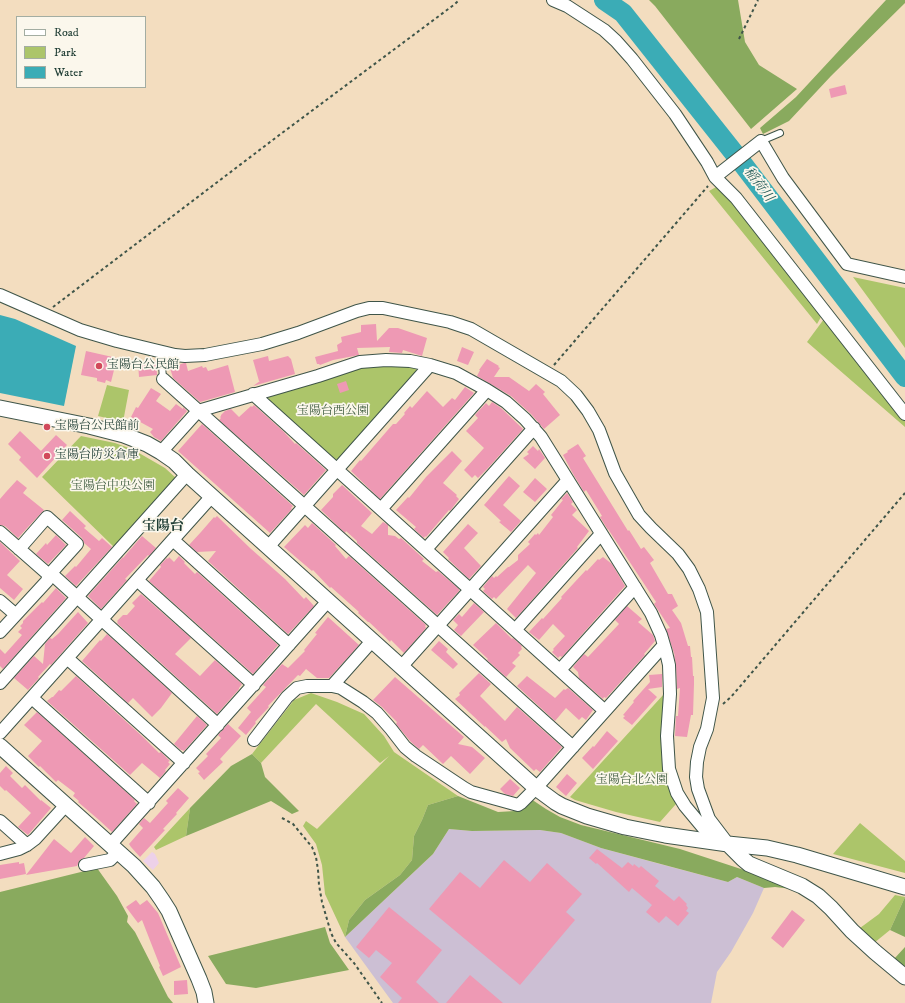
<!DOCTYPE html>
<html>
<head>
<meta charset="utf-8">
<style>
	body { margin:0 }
	#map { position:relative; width:905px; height:1003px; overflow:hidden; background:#f3ddbf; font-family:"IM FELL DW Pica",serif }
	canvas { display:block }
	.legend { position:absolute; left:16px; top:16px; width:130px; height:72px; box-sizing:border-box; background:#fbf7ec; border:1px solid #a3ada2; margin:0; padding:5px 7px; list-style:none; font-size:12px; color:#1f3d34 }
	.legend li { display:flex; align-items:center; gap:8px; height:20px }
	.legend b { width:20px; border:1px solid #a3ada2 }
</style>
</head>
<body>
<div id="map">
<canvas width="905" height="1003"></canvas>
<ul class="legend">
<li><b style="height:5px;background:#fff"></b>Road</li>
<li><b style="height:11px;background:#acc56a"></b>Park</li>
<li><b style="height:11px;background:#3bacb6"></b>Water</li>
</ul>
</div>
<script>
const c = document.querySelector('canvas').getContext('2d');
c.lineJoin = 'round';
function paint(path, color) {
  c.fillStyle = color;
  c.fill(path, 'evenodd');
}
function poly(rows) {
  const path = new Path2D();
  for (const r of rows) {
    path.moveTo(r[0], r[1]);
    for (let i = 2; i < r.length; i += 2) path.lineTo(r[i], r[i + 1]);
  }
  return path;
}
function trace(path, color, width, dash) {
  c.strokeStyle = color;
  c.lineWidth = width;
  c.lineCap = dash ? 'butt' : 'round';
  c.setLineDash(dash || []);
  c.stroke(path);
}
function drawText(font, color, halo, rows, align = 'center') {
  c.font = font + ' "IM FELL DW Pica","Noto Serif JP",serif';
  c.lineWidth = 3.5;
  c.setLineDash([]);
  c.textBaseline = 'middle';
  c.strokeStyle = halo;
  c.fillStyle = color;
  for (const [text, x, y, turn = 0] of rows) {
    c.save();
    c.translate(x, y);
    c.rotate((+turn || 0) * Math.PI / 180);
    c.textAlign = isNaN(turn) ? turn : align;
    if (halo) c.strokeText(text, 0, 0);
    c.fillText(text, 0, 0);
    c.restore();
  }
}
paint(poly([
	[152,852,155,854,159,863,153,870,143,861]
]), '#edd1e9');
paint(poly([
	[449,829,472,831,540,830,561,833,601,848,660,864,728,882,737,877,764,888,753,913,731,952,717,972,711,1003,393,1003,345,937,433,854]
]), '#ccbfd4');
paint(poly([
	[718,186,744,213,821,317,817,324,709,191],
	[853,277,905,288,905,348,900,341],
	[824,319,905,420,905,427,807,342],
	[380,366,400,366,415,367,417,372,339,459,333,460,268,400,269,395,361,368],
	[107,385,129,390,123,422,98,416],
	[81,436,115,443,132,449,165,468,177,479,115,548,42,477],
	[311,693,337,702,364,714,384,736,394,752,458,796,428,805,422,820,414,836,412,860,400,875,365,900,349,920,345,937,325,894,322,865,316,844,303,826,306,821,317,829,389,756,380,763,316,704,261,763,252,754,294,700],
	[664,694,661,736,661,751,663,768,668,784,676,804,660,822,616,812,575,800,570,797],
	[190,808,186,836,156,850,154,847],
	[860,823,905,861,905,873,833,854],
	[895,895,905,897,890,930,874,943,860,928,879,914]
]), '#acc56a');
paint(poly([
	[649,0,738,0,745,42,759,65,797,89,751,129,655,6],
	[886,0,905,0,905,3,831,76,789,121,763,134,760,128,796,97],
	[252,754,261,763,265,777,299,811,292,814,271,801,186,836,190,808,231,766],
	[458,796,498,812,515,811,523,808,531,799,546,809,560,817,581,825,680,849,744,870,792,889,775,887,764,888,737,877,728,882,601,848,561,833,540,830,472,831,449,829,433,854,345,937,349,920,365,900,400,875,412,860,414,836,422,820,428,805],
	[97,868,117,896,128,916,127,922,135,932,168,997,173,1003,0,1003,0,892],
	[905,897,905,937,890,930],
	[325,927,330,943,349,970,256,988,226,984,208,956],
	[905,947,905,968,894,959]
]), '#89aa5e');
paint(poly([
	[0,315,15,319,76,346,64,406,0,393]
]), '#3bacb6');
trace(poly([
	[604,0,623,13,742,163,905,377]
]), '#3bacb6', 20);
paint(poly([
	[845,85,847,94,831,98,829,89],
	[376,324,377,341,389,328,398,328,427,338,422,356,403,350,402,353,389,352,390,347,357,348,359,355,333,360,320,365,319,364,317,364,315,357,338,351,337,345,342,342,341,337,361,332,361,325],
	[462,347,474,352,468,365,457,361],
	[86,351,117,358,111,382,106,380,105,383,97,381,97,378,81,375],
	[268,356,269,361,288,356,291,359,295,374,253,386,260,381,259,381,253,360],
	[487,359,499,366,498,367,500,368,494,377,509,377,529,391,536,384,545,392,543,394,560,415,544,429,531,414,511,396,477,376,480,370,479,370],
	[156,361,157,375,139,377,138,363],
	[184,363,186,363,188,371,202,366,203,368,206,367,208,371,228,365,235,392,200,402,173,378,170,368],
	[346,381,349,390,340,393,337,384],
	[465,387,474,393,380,499,351,471,360,460,361,461,393,424,396,424,405,414,404,413,410,406,412,408,427,391,443,407,452,398,455,400],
	[151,388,161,394,156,401,170,411,176,404,183,409,183,407,187,411,161,441,154,437,150,432,153,429,131,417,136,407,138,408],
	[492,402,501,408,523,429,488,468,478,478,475,475,472,478,464,470,484,448,466,431,478,418,475,415,486,403,489,406],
	[254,405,284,432,295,444,296,443,326,470,304,495,219,420,221,418,220,417,221,416,221,415,225,411,231,409,239,417,251,406,252,407],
	[202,424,293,506,291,508,292,509,270,533,178,451],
	[20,431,41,451,56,435,67,445,37,478,19,460,21,457,8,444],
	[578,444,586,456,583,458,628,531,629,530,641,549,644,547,654,560,650,563,668,594,672,594,678,606,672,610,681,623,688,646,690,646,691,657,692,657,693,676,694,676,694,684,693,715,691,715,687,737,675,736,676,716,678,716,680,688,677,689,676,665,674,655,675,656,666,629,670,628,654,604,656,602,608,529,608,530,600,517,602,516,586,490,584,492,572,472,563,455,568,452,567,451],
	[533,446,538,451,539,449,545,458,535,469,523,458,529,454,527,452],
	[452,451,462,461,443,483,457,495,456,496,459,499,450,511,449,510,426,537,425,536,424,538,414,529,416,527,396,510,408,497,409,498,426,477],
	[509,476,520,486,503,505,521,521,511,532,499,522,501,521,484,505],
	[535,478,547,489,535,502,523,492],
	[17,480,27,488,23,493,44,510,28,527,18,538,5,526,0,525,0,499,6,492],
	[342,485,372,513,361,526,372,534,383,522,388,525,388,535,395,536,399,539,401,538,424,559,422,561,436,572,438,571,459,589,459,591,437,615,357,543,357,541,346,531,345,533,321,510,333,497,333,494],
	[567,493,573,502,571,504,577,510,572,515,589,531,577,547,578,548,516,618,507,609,536,573,528,565,496,599,494,597,492,599,483,591,485,589,483,587,492,576,494,578,496,576,497,577,508,567,509,567,518,560,518,555,530,544,528,542,535,534,536,535,538,533,539,535,553,517,551,515,563,500,561,499],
	[70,511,86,526,84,528,99,541,102,538,112,547,76,586,65,576,75,566,76,567,91,549,84,543,82,538,62,520],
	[217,516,250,548,285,579,304,599,306,597,314,606,289,633,288,634,208,561,216,551,197,552,189,545,201,532,214,517,215,518],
	[312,523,336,545,335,546,346,559,349,556,426,625,425,626,426,628,404,653,391,640,390,642,385,637,369,622,368,622,358,613,359,612,331,587,330,588,313,570,312,571,284,547,305,525,308,528],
	[468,524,478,533,464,548,481,566,469,579,448,559,449,558,443,552],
	[56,535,66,545,48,564,36,554,46,543,47,545],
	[142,536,156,548,149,556,148,555,125,579,127,580,101,609,88,596,123,557,123,558],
	[0,542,20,561,7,575,23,589,14,600,0,588],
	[179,556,185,562,184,563,195,574,197,572,278,645,253,674,149,581,161,567,160,565,167,558,168,559,169,557,174,562],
	[603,557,612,564,625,586,562,657,560,656,558,658,552,652,554,650,553,649,565,636,553,624,539,640,529,632,542,618,543,619,562,598,561,597,586,570,587,571,598,559,599,560],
	[56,588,66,598,3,669,0,666,0,649,5,654,22,635,18,632,22,628,20,626,23,623,23,621,42,602,43,603],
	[141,594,191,638,175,654,200,676,215,660,242,684,239,688,239,689,217,714,117,623,118,622,117,621,123,615,127,615,135,606,132,603],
	[474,603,484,612,461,636,454,630,458,625,453,620,459,614,462,617],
	[627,606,642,619,638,622,653,635,655,641,644,654,645,655,606,698,604,697,603,699,579,678,578,672,573,667,584,654,588,657,619,624,615,620],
	[78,612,88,623,51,665,50,664,38,677,39,678,28,690,14,678,34,656,43,664,45,644,50,638,52,639,58,634],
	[328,617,359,645,329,678,317,678,306,669,300,676,298,675,268,706,269,707,255,722,256,723,246,735,238,728,251,712,247,708,266,687,263,685,282,664,288,668,305,651,304,650,317,634,315,633],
	[496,623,512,639,513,638,522,646,521,647,522,649,518,653,520,655,512,663,516,666,506,677,487,660,488,659,473,645],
	[107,634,172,693,161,708,152,717,133,698,128,703,82,661,100,640,101,641],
	[439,641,448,649,446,652,458,664,453,669,431,650],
	[479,673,491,684,480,696,505,721,517,707,562,747,540,772,536,769,534,771,510,748,506,739,502,742,485,726,485,727,455,699,460,695,459,693],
	[662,674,662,687,648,689,657,697,632,725,623,718,625,716,623,715,634,702,633,701,650,682,649,675],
	[76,676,143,737,159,753,161,752,170,761,168,762,170,764,165,770,166,771,160,778,142,763,130,775,47,701,52,697,53,697,59,690,61,691],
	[527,676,555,698,564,689,565,690,568,688,593,710,586,720,582,717,579,720,566,708,555,721,517,686],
	[395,677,464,737,458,744,472,747,485,758,470,774,451,756,443,764,423,745,419,749,411,742,396,724,397,722,382,707,373,700],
	[37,712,135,800,134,801,137,804,112,832,99,820,78,802,79,801,73,796,75,793,58,780,56,782,40,766,39,767,28,756,42,741,24,725],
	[197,716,207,725,184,751,182,750,181,750,174,744],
	[228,724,241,736,220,759,223,762,204,780,198,773,200,772,196,768,208,756,206,754,221,738,218,735],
	[607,731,618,741,593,769,582,758,593,746,594,747],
	[6,766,13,773,10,776,22,788,25,785,41,801,41,800,51,808,28,835,18,827,31,813,6,790,5,791,0,786,0,773],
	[567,774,577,783,566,796,556,787],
	[510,779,520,788,513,796,505,794,500,789],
	[178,788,189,798,176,813,177,814,163,829,165,830,140,857,131,847,129,844,143,828,139,824,144,818,150,823,168,803,166,801],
	[85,837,94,846,84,858,80,860,77,866,26,875,54,839,71,853],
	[597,849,622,868,628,862,633,866,634,864,639,868,641,866,659,881,655,886,674,901,679,896,687,904,686,905,688,908,686,911,689,913,678,926,666,916,659,923,646,912,652,905,632,888,629,892,597,863,596,864,589,858],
	[504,860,530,882,547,863,582,894,566,912,575,920,520,985,429,909,460,872,480,888],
	[19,862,19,864,24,863,26,874,0,879,0,865],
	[136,900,140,905,147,900,158,913,181,967,163,976,159,967,160,966,142,920,138,923,126,907],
	[389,907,442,950,416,982,439,1003,398,1003,402,998,380,977,392,963,376,950,369,958,356,947],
	[792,910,805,920,783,948,771,938],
	[470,975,503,1003,446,1003],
	[187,980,188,994,174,995,174,981]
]), '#ee99b4');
const service = poly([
	[761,141,780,133],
	[161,351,163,379]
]);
const minor = poly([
	[553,0,567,6,604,30,616,41,632,59,675,114,707,162,715,177,736,198,905,414],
	[715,177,761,141,783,178,847,264,905,277],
	[0,295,80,330,117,341,175,355,185,356,205,355,262,344,298,333,357,311,369,308,383,308,450,322,471,329,561,381,576,395,588,411,599,430,615,473,639,515,651,528,678,554,689,569,699,589,707,612,713,698,707,729,700,747,697,762,696,777,698,789,709,819,728,844],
	[163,379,573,747],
	[253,394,605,711],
	[161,452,198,411,318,376,360,362,386,360,410,361,430,365,456,373,487,390,506,402,525,419,541,437,651,613,661,635,666,652,669,665,670,694,667,736,669,769,677,793,685,806,715,842],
	[381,509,487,390],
	[0,532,49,575,55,577,218,725],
	[173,540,289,645],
	[268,547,430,365],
	[426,549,534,428],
	[137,580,254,685],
	[0,601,15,614],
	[515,630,601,534],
	[0,632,47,581,49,575,77,544,47,517,19,549],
	[67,658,184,763],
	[401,667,568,480],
	[560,670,635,587],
	[0,683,187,474],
	[332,686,372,641],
	[32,698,149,803],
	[0,733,212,496],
	[254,740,287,697,297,688,307,686,332,686,341,688,363,702,377,713,391,729,405,747,416,756,464,788,471,792,518,805,521,803,536,788,664,645],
	[0,821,27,845],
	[110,845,328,601],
	[0,854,19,849,27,845,35,839,66,805],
	[85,865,110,860,118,852]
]);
const tertiary = poly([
	[0,408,89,426,124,435,147,444,161,452,174,461,187,474,536,788,555,802,562,806,587,816,625,827,665,835,728,844,767,848,797,855,905,887],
	[0,746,134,866,153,887,162,900,169,911,199,979,204,992,206,1003],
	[728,844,743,859,749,864,802,886,818,896,831,908,852,931,875,952,905,977]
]);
trace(service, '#3f5549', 8);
trace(minor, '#3f5549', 14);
trace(tertiary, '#3f5549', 17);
trace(poly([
	[739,39,758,0],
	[53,307,278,136,455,4,459,0],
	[554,365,708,186],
	[723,704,731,697,905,493],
	[282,818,293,824,312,847,316,857,318,870,319,885,322,902,331,933,336,943,354,963,382,1003]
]), '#3f5549', 2, [3, 3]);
trace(service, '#fff', 6);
trace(minor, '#fff', 12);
trace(tertiary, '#fff', 15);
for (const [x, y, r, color] of [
	[99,366,4,"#d1495b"],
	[47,427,4,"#d1495b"],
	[47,456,4,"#d1495b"]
]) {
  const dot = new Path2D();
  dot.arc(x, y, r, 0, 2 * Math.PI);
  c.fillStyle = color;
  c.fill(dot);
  trace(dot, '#fbf7ec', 1.5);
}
drawText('12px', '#1f3d34', '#fbf7ec', [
	["宝陽台公民館",107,366],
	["宝陽台公民館前",55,427],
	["宝陽台防災倉庫",55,456]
], 'left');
drawText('12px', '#425f42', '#fbf7ec', [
	["宝陽台西公園",333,412],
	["宝陽台中央公園",113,487],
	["宝陽台北公園",632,781]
]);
drawText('italic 13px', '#275e5b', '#fbf7ec', [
	["稲荷川",758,185,53]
]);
drawText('bold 14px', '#1f3d34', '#fbf7ec', [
	["宝陽台",163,527]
]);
</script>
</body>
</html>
